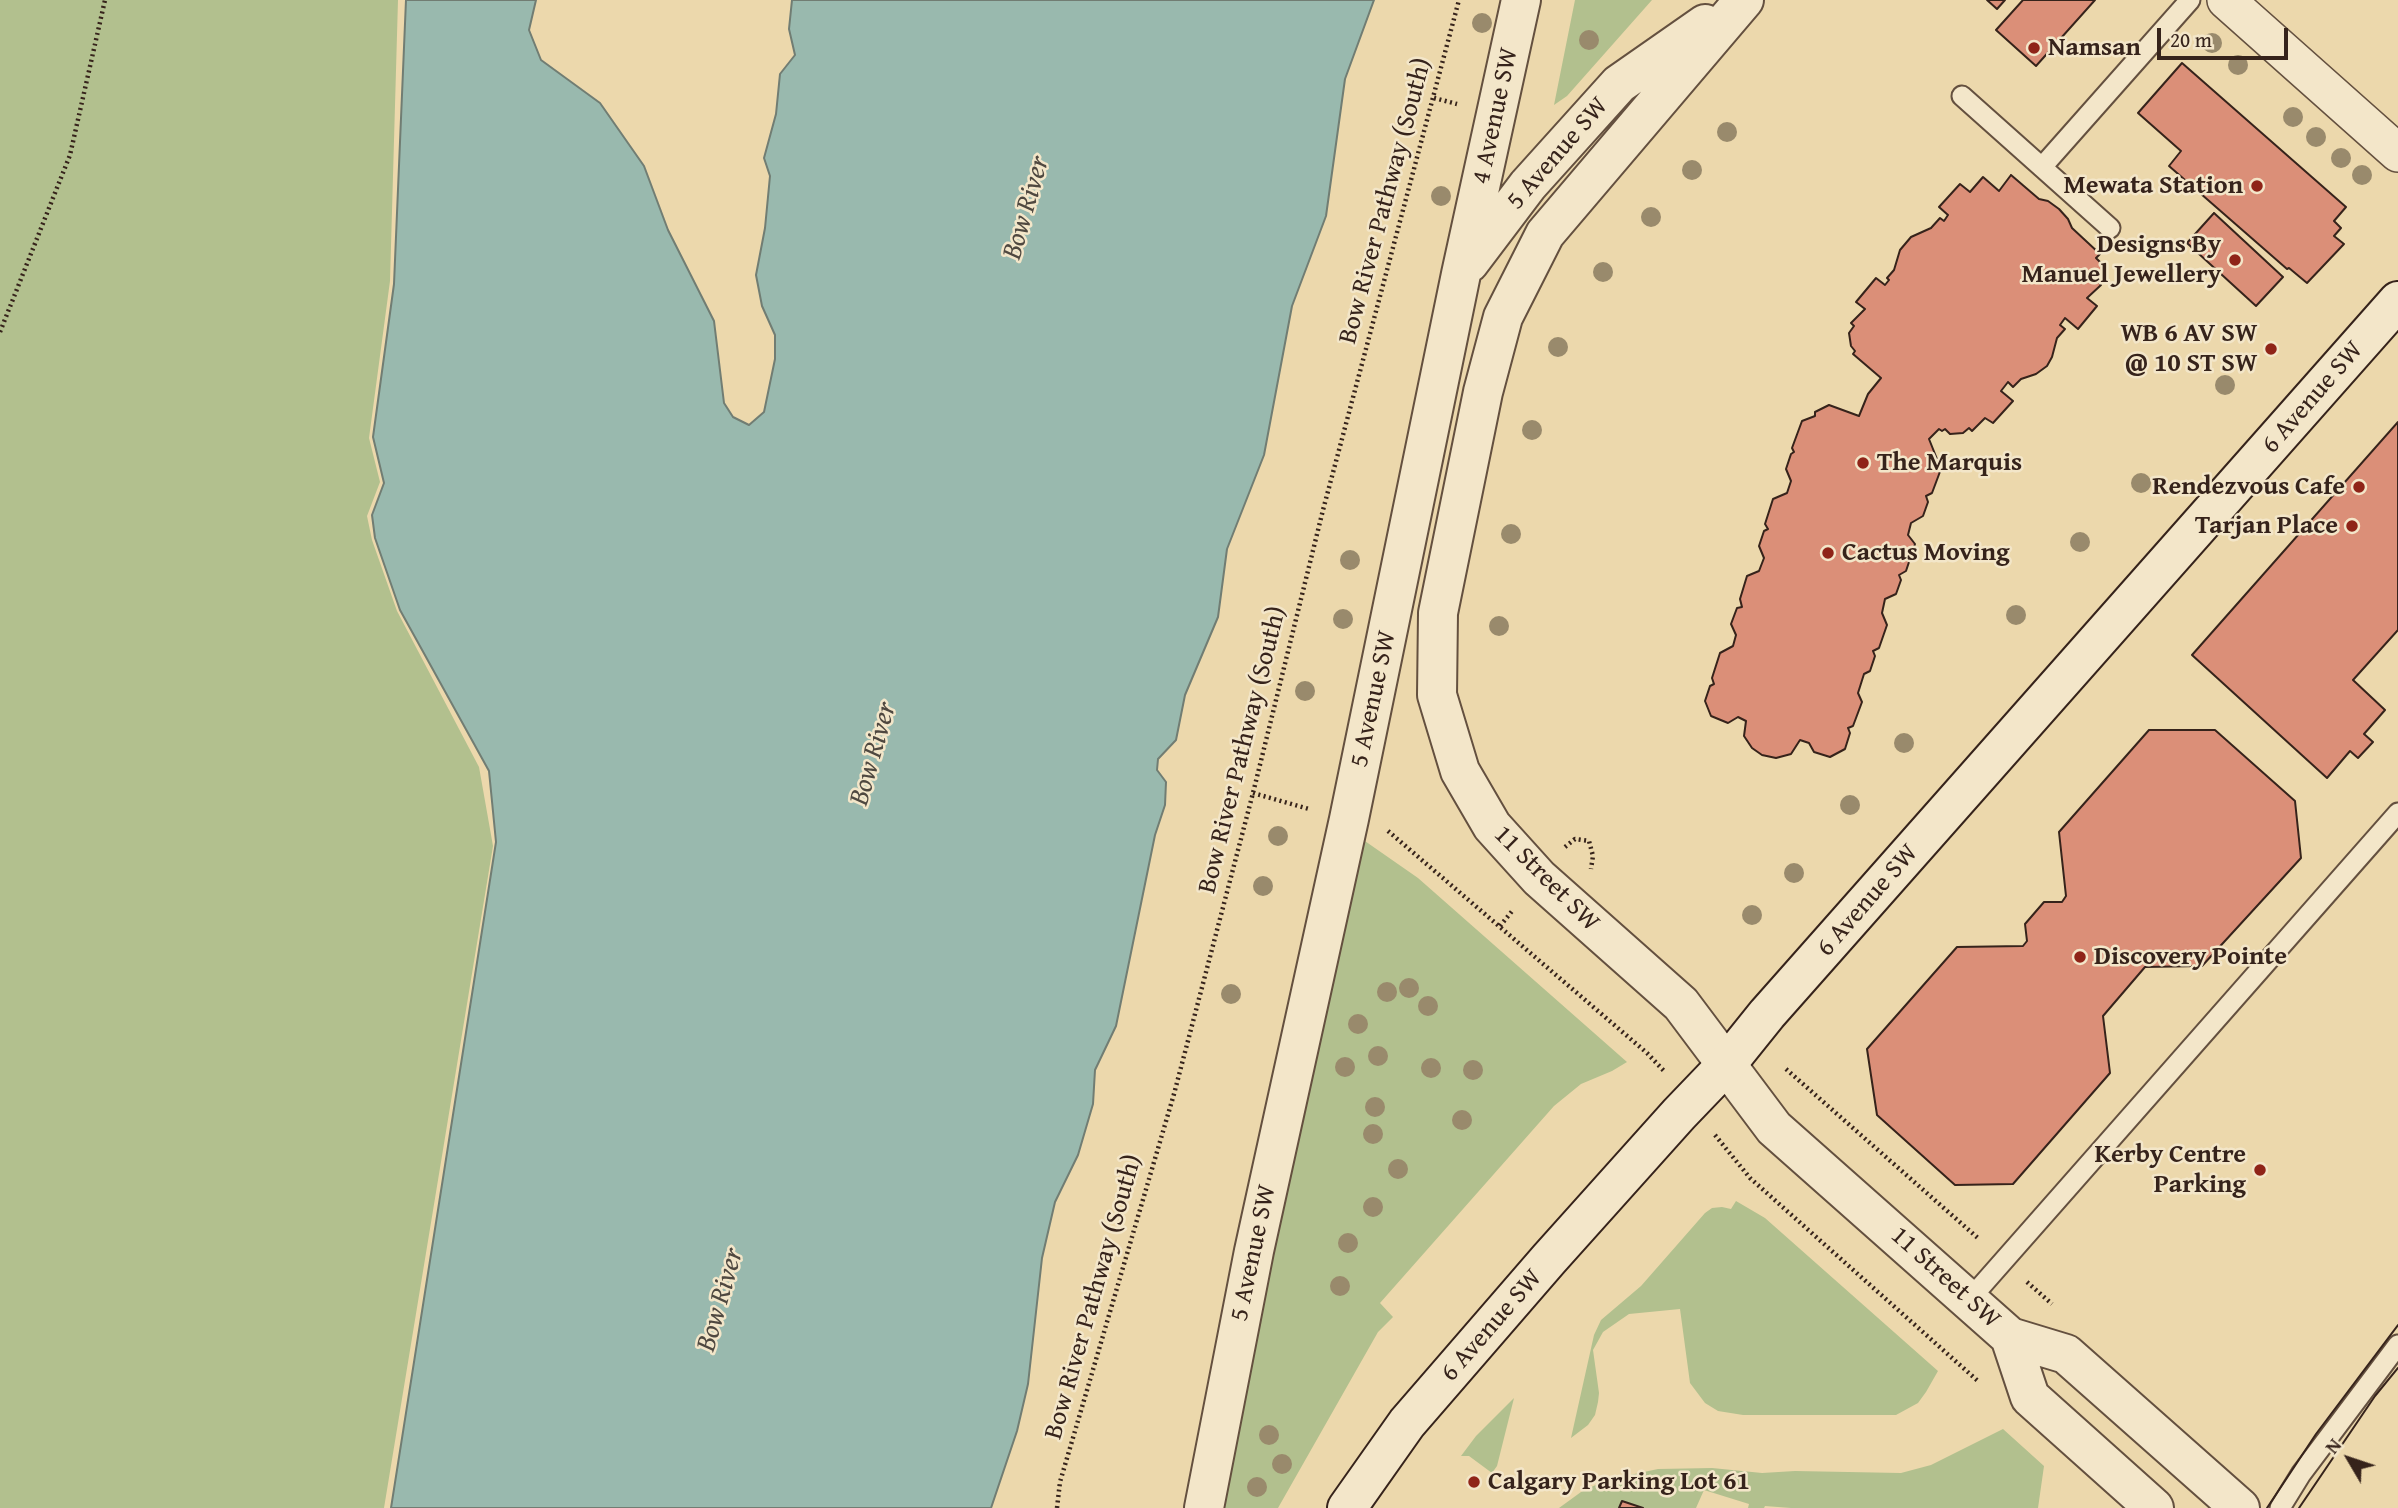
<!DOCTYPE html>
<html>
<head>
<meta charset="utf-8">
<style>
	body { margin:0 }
	#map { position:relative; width:2398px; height:1508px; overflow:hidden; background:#ecd8ac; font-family:"Gentium Book Plus",serif }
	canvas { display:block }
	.north { position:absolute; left:2314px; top:1424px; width:70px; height:70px; -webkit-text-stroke:5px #f3e6c9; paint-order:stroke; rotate:309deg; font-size:19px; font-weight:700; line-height:28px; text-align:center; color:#36231b }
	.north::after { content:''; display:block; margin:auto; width:24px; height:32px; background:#36231b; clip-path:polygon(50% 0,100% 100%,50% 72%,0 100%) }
	.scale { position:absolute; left:2157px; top:28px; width:131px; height:32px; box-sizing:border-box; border:4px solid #36231b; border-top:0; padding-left:9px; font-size:21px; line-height:24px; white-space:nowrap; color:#36231b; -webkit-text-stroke:5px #f3e6c9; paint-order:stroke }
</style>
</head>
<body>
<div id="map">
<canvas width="2398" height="1508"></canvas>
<div class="north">N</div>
<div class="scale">20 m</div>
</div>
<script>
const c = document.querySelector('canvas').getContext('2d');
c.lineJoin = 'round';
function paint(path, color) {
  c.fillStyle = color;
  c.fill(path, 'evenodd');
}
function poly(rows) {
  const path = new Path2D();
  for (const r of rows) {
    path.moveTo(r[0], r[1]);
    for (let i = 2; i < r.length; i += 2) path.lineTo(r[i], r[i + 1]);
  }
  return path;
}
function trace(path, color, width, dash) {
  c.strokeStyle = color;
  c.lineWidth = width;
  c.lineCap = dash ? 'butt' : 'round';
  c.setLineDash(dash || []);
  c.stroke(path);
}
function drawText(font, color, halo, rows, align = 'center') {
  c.font = font + ' "Gentium Book Plus",serif';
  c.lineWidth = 5;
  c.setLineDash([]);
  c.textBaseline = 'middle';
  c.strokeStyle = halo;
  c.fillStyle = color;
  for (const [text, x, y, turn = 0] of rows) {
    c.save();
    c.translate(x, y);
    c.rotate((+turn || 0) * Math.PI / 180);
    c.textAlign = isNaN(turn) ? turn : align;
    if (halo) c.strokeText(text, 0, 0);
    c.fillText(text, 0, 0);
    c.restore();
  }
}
paint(poly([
	[0,0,398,0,390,281,369,438,380,482,367,516,372,540,397,611,479,767,493,846,384,1508,0,1508],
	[1575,0,1652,0,1567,96,1554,105],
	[1362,839,1418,878,1627,1062,1612,1071,1581,1084,1554,1106,1380,1303,1393,1317,1378,1332,1278,1508,1219,1508,1237,1414],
	[1736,1201,1765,1218,1938,1371,1926,1392,1918,1403,1896,1415,1743,1415,1718,1411,1705,1403,1690,1383,1680,1309,1629,1314,1603,1332,1593,1350,1599,1393,1598,1402,1595,1415,1588,1425,1571,1438,1594,1335,1601,1320,1641,1286,1705,1213,1712,1208,1722,1207,1731,1209],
	[1514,1398,1497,1466,1492,1473,1469,1456,1461,1456,1476,1436],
	[2003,1429,2044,1466,2038,1508,1791,1508,1765,1506,1764,1508,1748,1508,1749,1504,1704,1490,1696,1508,1643,1508,1622,1501,1619,1508,1559,1508,1581,1492,1606,1480,1658,1469,1712,1468,1762,1473,1795,1471,1901,1473,1931,1465]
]), '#b2c08e');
const water = poly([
	[406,0,536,0,529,30,541,60,600,103,644,166,668,230,714,321,724,403,733,417,749,425,764,412,775,359,775,335,762,306,756,275,765,228,770,176,764,158,776,114,780,74,795,55,789,29,792,0,1374,0,1345,79,1326,216,1292,306,1264,455,1227,549,1218,617,1185,695,1176,740,1158,759,1157,770,1166,782,1165,805,1155,835,1116,1026,1095,1070,1093,1104,1078,1155,1055,1202,1042,1258,1028,1384,1017,1431,991,1508,391,1508,496,842,489,771,400,610,375,538,372,515,384,483,373,437,394,284,406,0]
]);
paint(water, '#99b9ae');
trace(water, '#717d73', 2);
const building = poly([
	[1987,0,2005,0,1997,9,1987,0],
	[2023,0,2095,0,2036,66,1996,30,2023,0],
	[2182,63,2346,207,2334,221,2341,228,2334,236,2344,244,2307,283,2289,268,2287,269,2169,166,2181,151,2138,113,2182,63],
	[2011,175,2039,199,2048,201,2059,209,2068,219,2072,228,2100,254,2096,258,2101,263,2103,274,2097,280,2101,285,2087,298,2097,306,2078,329,2065,318,2060,325,2065,329,2057,338,2052,357,2047,366,2036,374,2021,379,2013,387,2008,382,2001,391,2013,401,1993,423,1985,418,1972,431,1969,428,1963,433,1950,434,1945,429,1942,431,1939,429,1929,439,1941,469,1932,493,1926,496,1928,502,1923,516,1911,523,1908,535,1915,544,1906,571,1899,575,1901,580,1896,594,1885,599,1882,613,1887,625,1879,648,1873,651,1875,656,1870,671,1864,674,1858,693,1862,702,1853,726,1848,728,1850,733,1845,749,1830,757,1814,752,1809,743,1800,740,1791,754,1776,758,1762,755,1752,748,1744,736,1746,721,1738,717,1728,723,1711,716,1705,701,1710,686,1714,684,1712,678,1720,653,1733,646,1736,635,1731,624,1737,608,1742,607,1740,599,1747,576,1759,571,1764,558,1759,546,1764,531,1768,529,1765,524,1773,499,1787,493,1791,481,1786,469,1791,454,1794,452,1792,448,1802,421,1815,416,1815,412,1829,405,1859,416,1868,394,1881,378,1853,354,1855,351,1851,346,1849,333,1854,326,1851,323,1865,309,1856,302,1876,278,1885,285,1889,280,1887,278,1894,270,1900,250,1911,237,1931,228,1940,218,1944,221,1948,215,1939,207,1960,184,1970,192,1983,177,1999,191,2011,175],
	[2214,213,2283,277,2256,306,2187,243,2214,213],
	[2398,422,2398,630,2353,680,2385,710,2364,734,2373,742,2358,758,2350,751,2327,778,2192,655,2398,422],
	[2149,730,2215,730,2295,801,2301,858,2202,966,2145,967,2103,1016,2110,1073,2013,1184,1955,1185,1877,1115,1867,1049,1957,947,2023,946,2027,941,2025,924,2044,902,2062,902,2066,896,2059,832,2149,730],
	[1622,1501,1643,1508,1619,1508,1622,1501]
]);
paint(building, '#db8f78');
trace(building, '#36231b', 2);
const service = poly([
	[1962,96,2110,228],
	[2042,167,2190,0],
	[1969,1300,2398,813],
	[2280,1508,2301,1474,2398,1345]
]);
const minor = poly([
	[2226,0,2398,153]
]);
const tertiary = poly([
	[1744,0,1545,234,1503,317,1483,392,1438,613,1437,695,1460,771,1492,826,1539,878,1681,1004,1774,1128,2010,1337,2066,1354,2240,1508],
	[1469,263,1528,185,1619,84,1705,24],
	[2010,1337,2030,1397,2154,1508],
	[1204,1508,1254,1251,1349,819,1461,274,1521,0]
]);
const secondary = poly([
	[1347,1508,1407,1423,1549,1259,1679,1114,1726,1065,1767,1014,2398,301]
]);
trace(service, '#64503f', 23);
trace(minor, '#64503f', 40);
trace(tertiary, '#64503f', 42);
trace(secondary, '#36231b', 42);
trace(poly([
	[1434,98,1457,104],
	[0,332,70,155,105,0],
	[1253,793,1309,809],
	[1388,831,1647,1053,1664,1071],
	[1565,847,1575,839,1589,841,1593,856,1591,869],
	[1500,926,1513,910],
	[1786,1069,1979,1239],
	[1715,1135,1750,1178,1979,1382],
	[2027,1282,2052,1304],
	[1057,1508,1060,1482,1174,1094,1253,793,1323,510,1459,0]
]), '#36231b', 4.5, [2, 3.5]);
trace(service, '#f3e6c9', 19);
trace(minor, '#f3e6c9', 37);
trace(tertiary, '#f3e6c9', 38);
trace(secondary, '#f3e6c9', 38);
trace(poly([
	[2267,1508,2316,1434,2398,1325],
	[2299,1508,2375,1396,2398,1368]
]), '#36231b', 2);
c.fillStyle = '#998a6c';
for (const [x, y] of [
	[1482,23],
	[1589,40],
	[2212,43],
	[2238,65],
	[2293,117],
	[1727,132],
	[2316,137],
	[2341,158],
	[1692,170],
	[2362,175],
	[1441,196],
	[1651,217],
	[1603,272],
	[1558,347],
	[2225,385],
	[1532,430],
	[2141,483],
	[1511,534],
	[2080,542],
	[1350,560],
	[2016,615],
	[1343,619],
	[1499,626],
	[1305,691],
	[1904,743],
	[1850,805],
	[1278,836],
	[1794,873],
	[1263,886],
	[1752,915],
	[1409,988],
	[1387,992],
	[1231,994],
	[1428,1006],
	[1358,1024],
	[1378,1056],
	[1345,1067],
	[1431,1068],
	[1473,1070],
	[1375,1107],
	[1462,1120],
	[1373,1134],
	[1398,1169],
	[1373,1207],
	[1348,1243],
	[1340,1286],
	[1269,1435],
	[1282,1464],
	[1257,1487]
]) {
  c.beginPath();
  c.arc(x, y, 10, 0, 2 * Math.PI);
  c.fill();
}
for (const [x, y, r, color] of [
	[2034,48,7,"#8f2418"],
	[2257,186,7,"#8f2418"],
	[2235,260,7,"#8f2418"],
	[2271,349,7,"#8f2418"],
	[1863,463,7,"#8f2418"],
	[2359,487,7,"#8f2418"],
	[2352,526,7,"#8f2418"],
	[1828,553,7,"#8f2418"],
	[2080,957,7,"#8f2418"],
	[2260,1170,7,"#8f2418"],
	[1474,1482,7,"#8f2418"]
]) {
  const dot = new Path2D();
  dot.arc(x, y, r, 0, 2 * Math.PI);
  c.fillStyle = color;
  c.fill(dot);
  trace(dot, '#f3e6c9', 2.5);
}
drawText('bold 26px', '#36231b', '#f3e6c9', [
	["Namsan",2048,48,"left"],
	["Mewata Station",2243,186],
	["Designs By",2221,245],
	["Manuel Jewellery",2221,275],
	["WB 6 AV SW",2257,334],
	["@ 10 ST SW",2257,364],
	["The Marquis",1877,463,"left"],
	["Rendezvous Cafe",2345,487],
	["Tarjan Place",2338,526],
	["Cactus Moving",1842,553,"left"],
	["Discovery Pointe",2094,957,"left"],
	["Kerby Centre",2246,1155],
	["Parking",2246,1185],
	["Calgary Parking Lot 61",1488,1482,"left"]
], 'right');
drawText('26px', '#36231b', '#f3e6c9', [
	["4 Avenue SW",1496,116,-78],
	["5 Avenue SW",1558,154,-49],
	["Bow River Pathway (South)",1386,201,-75],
	["6 Avenue SW",2313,398,-49],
	["5 Avenue SW",1374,699,-78],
	["Bow River Pathway (South)",1243,750,-76],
	["11 Street SW",1546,879,45],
	["6 Avenue SW",1868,901,-49],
	["5 Avenue SW",1254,1253,-78],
	["11 Street SW",1945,1278,42],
	["Bow River Pathway (South)",1094,1297,-74],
	["6 Avenue SW",1492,1326,-49]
]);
drawText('italic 28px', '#4f4840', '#f3e6c9', [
	["Bow River",1027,208,-74],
	["Bow River",874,754,-74],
	["Bow River",721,1300,-74]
]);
</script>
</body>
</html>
